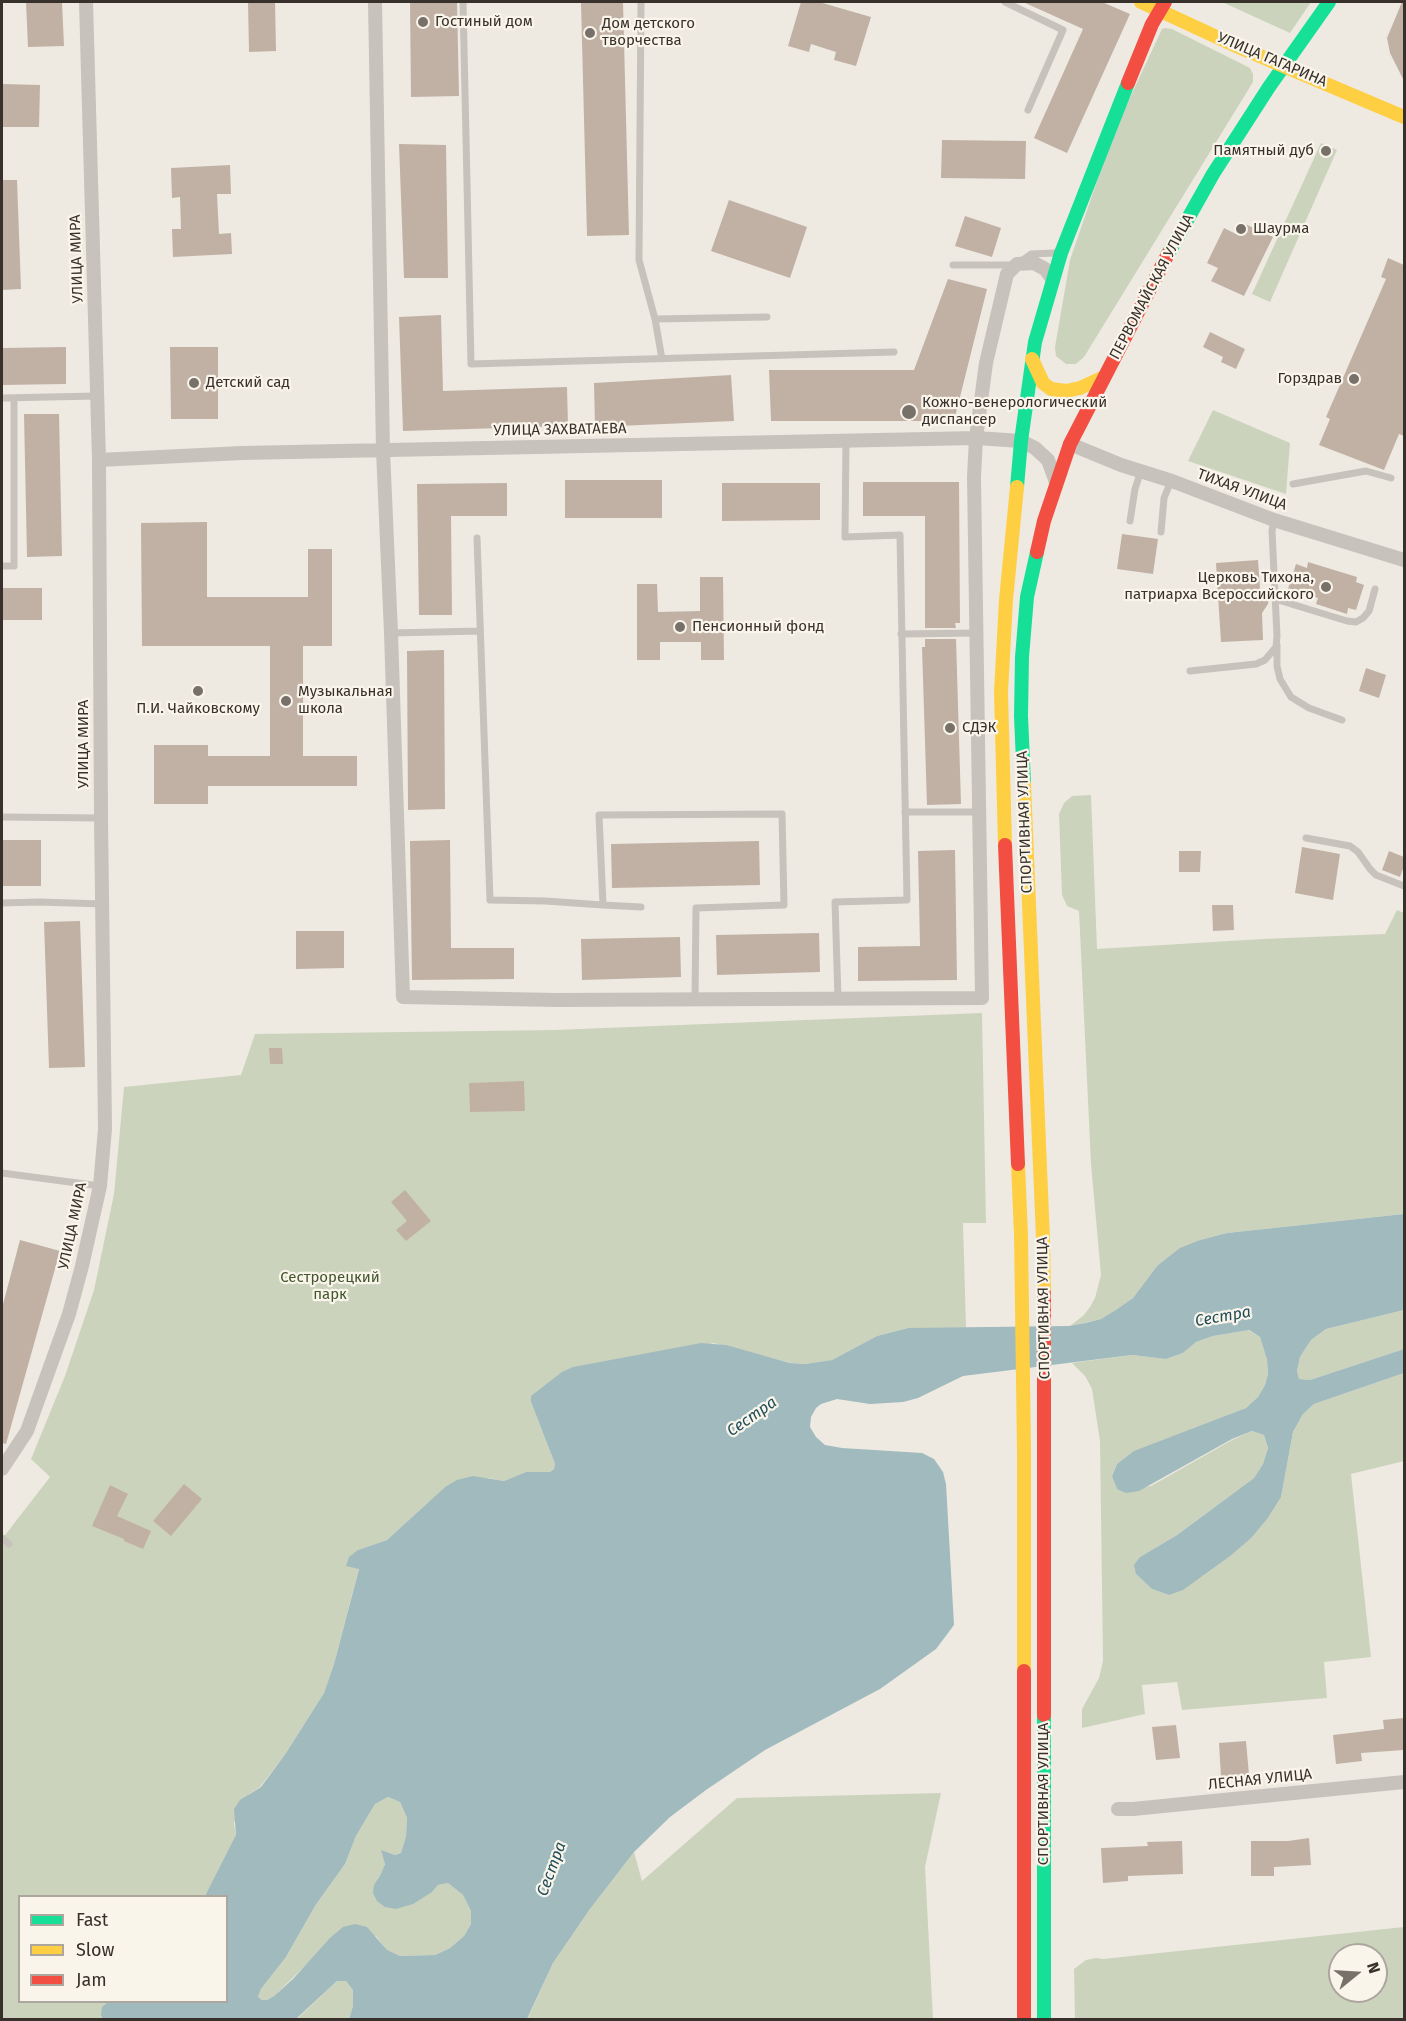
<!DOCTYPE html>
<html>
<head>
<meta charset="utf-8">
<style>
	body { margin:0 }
	#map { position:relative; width:1406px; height:2021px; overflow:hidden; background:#eeeae2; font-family:"Fira Sans",sans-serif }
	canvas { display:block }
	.frame { position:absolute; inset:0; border:3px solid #38302a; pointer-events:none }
	.legend { position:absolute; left:18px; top:1895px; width:210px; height:108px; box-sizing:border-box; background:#faf5eb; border:2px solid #aca69e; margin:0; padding:8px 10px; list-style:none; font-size:18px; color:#38302a }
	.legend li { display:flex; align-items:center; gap:12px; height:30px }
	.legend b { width:30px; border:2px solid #aca69e }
	.north { position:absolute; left:1328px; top:1943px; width:60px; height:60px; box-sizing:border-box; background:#faf5eb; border:2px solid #aca69e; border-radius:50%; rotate:72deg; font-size:16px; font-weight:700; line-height:24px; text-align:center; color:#38302a }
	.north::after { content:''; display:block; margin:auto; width:21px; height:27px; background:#78716a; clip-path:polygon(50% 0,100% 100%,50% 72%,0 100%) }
</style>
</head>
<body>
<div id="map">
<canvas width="1406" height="2021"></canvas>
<div class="frame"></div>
<ul class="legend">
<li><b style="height:8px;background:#16e098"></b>Fast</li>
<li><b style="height:8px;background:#ffcf43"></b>Slow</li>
<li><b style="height:8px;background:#f24e42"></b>Jam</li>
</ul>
<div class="north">N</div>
</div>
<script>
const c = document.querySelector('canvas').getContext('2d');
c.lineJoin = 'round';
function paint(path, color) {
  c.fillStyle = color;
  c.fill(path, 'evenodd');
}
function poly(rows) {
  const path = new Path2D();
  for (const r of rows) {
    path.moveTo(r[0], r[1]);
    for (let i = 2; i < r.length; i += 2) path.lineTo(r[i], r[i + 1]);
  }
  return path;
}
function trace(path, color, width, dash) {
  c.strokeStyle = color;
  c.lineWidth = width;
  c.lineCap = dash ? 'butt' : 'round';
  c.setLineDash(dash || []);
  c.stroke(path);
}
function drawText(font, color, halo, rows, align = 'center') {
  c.font = font + ' "Fira Sans",sans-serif';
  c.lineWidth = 4.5;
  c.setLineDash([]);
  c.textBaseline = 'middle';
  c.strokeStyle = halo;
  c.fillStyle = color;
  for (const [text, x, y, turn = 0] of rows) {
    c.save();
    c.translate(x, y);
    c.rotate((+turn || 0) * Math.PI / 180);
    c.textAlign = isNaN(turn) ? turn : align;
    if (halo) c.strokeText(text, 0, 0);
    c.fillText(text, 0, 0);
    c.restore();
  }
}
paint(poly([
	[1222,2,1311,2,1290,33],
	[1165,28,1172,29,1250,68,1253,74,1253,82,1084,357,1076,364,1066,364,1056,356,1055,347,1070,260,1113,134,1162,29],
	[1321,143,1337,150,1270,302,1252,294],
	[1213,410,1290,443,1286,494,1188,461],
	[1091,795,1097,949,1262,939,1385,934,1397,910,1404,913,1404,1214,1227,1233,1200,1240,1157,1266,1133,1298,1116,1311,1101,1319,1070,1326,1084,1315,1090,1307,1095,1298,1101,1275,1091,1164,1079,911,1067,906,1062,895,1059,814,1064,803,1072,796],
	[982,1013,986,1223,963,1223,966,1328,908,1328,877,1336,832,1360,805,1364,791,1363,713,1343,531,1402,555,1464,554,1469,550,1472,526,1472,504,1481,488,1478,445,1487,387,1540,358,1550,359,1568,334,1664,324,1693,286,1753,260,1787,249,1794,234,1823,236,1835,232,1846,205,1896,20,1896,20,2002,115,2002,107,2003,101,2015,103,2019,2,2019,2,1539,50,1477,31,1459,65,1376,94,1290,114,1194,124,1087,241,1075,255,1034,554,1030],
	[1404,1310,1404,1349,1310,1380,1299,1379,1297,1371,1300,1357,1311,1340,1326,1329],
	[1248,1330,1260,1337,1267,1360,1268,1374,1265,1385,1258,1397,1246,1408,1134,1452,1117,1464,1112,1475,1117,1489,1151,1486,1232,1440,1252,1431,1264,1435,1268,1448,1263,1464,1254,1478,1177,1535,1140,1557,1136,1574,1152,1589,1169,1595,1281,1497,1293,1432,1303,1414,1314,1404,1404,1373,1404,1461,1351,1474,1371,1657,1324,1662,1327,1698,1182,1710,1177,1682,1142,1685,1145,1714,1082,1728,1082,1709,1099,1678,1103,1661,1100,1441,1092,1389,1085,1376,1072,1363,1132,1355,1166,1359,1183,1353,1196,1342,1213,1336],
	[941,1793,925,1867,933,2019,527,2020,553,1963,590,1909,634,1852,642,1881,737,1798],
	[388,1797,400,1802,407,1818,406,1836,401,1853,395,1855,382,1851,385,1863,382,1874,377,1879,432,1892,438,1885,448,1883,463,1895,471,1911,471,1924,464,1936,450,1948,435,1955,400,1956,387,1951,376,1936,307,1964,274,1996,267,2000,262,2000,258,1997,261,1989,286,1957,315,1906,345,1864,356,1836,375,1804],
	[1404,1927,1404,2019,1075,2019,1074,1969,1086,1960,1096,1958,1103,1959],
	[1340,1955,1376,1955,1376,1991,1340,1991],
	[337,1981,346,1981,353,1990,353,2006,349,2019,296,2020]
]), '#ccd3bd');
paint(poly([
	[1404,1214,1404,1310,1326,1329,1311,1340,1300,1357,1297,1371,1299,1379,1310,1380,1404,1349,1404,1373,1314,1404,1303,1414,1293,1432,1281,1497,1267,1519,1251,1538,1230,1556,1183,1590,1169,1595,1152,1589,1136,1574,1134,1565,1140,1557,1177,1535,1254,1478,1263,1464,1268,1448,1264,1435,1252,1431,1232,1439,1139,1491,1126,1493,1117,1489,1112,1476,1117,1464,1134,1451,1246,1408,1258,1397,1265,1385,1268,1374,1267,1360,1260,1337,1249,1330,1213,1336,1196,1342,1183,1353,1166,1359,1132,1355,963,1376,918,1398,903,1402,870,1404,837,1399,821,1404,816,1408,811,1417,810,1427,816,1437,825,1445,842,1448,922,1453,934,1459,943,1472,946,1484,954,1625,936,1649,880,1689,765,1750,706,1790,670,1817,634,1852,590,1909,553,1963,527,2019,349,2019,353,2006,353,1990,346,1981,337,1981,296,2019,103,2020,101,2015,102,2007,107,2003,115,2002,128,2003,226,2002,226,1896,205,1896,236,1835,234,1809,240,1800,261,1787,286,1753,324,1693,334,1664,359,1569,346,1566,349,1557,358,1550,387,1540,445,1487,457,1480,473,1476,504,1481,526,1472,550,1472,554,1469,555,1464,531,1402,531,1396,562,1372,573,1367,701,1343,726,1345,790,1363,805,1364,832,1360,877,1336,908,1328,1069,1326,1085,1323,1101,1319,1116,1310,1133,1298,1157,1266,1180,1248,1200,1240,1227,1233],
	[388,1797,400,1802,407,1818,406,1836,401,1853,395,1855,381,1850,385,1864,381,1874,374,1885,373,1893,377,1901,385,1907,396,1909,413,1904,432,1892,438,1885,448,1883,463,1895,471,1911,471,1924,464,1936,450,1948,435,1955,400,1956,387,1950,367,1927,355,1924,343,1927,330,1938,293,1979,274,1996,267,2000,262,2000,258,1997,261,1989,286,1957,315,1906,345,1864,356,1836,375,1804]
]), '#a0babe');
paint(poly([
	[26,2,62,2,64,46,28,47],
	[248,2,275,2,276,51,249,52],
	[410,2,457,2,459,96,411,97],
	[581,2,623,2,629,235,587,236],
	[801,2,819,2,871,17,856,66,834,60,836,52,811,44,809,52,788,46],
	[1023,2,1102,2,1130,14,1067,153,1034,138,1083,29],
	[1402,2,1404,2,1404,81,1390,53,1387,38],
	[2,84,40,85,39,127,2,127],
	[942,140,1026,141,1025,179,941,178],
	[399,144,446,145,448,278,404,278],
	[230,165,231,194,217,194,219,234,231,233,232,254,173,257,172,229,181,229,180,197,172,198,171,168],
	[2,180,17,180,21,289,2,290],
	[729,200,807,227,790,278,711,251],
	[965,216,1001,228,992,257,955,246],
	[1241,222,1273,237,1244,296,1211,281,1218,268,1207,263,1224,228,1236,234],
	[1388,258,1404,265,1404,436,1399,434,1384,470,1319,445,1330,419,1326,417,1386,279,1381,277],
	[948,279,987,289,954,421,771,421,769,370,914,370],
	[441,315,443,391,567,387,568,426,403,431,399,317],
	[1210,332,1245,349,1236,369,1221,362,1223,357,1203,347],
	[66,347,66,384,2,385,2,348],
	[170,347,218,347,218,419,171,419],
	[731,375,734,421,595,427,594,383],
	[24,414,59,414,62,556,27,557],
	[565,480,662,480,662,518,565,518],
	[863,482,959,482,960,623,955,623,956,628,925,628,925,516,863,516],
	[507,483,507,516,451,516,452,615,419,615,417,484],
	[722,483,820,483,820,520,722,521],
	[207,522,207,597,308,597,308,549,332,549,332,646,303,646,303,756,357,756,357,786,208,786,208,804,154,804,154,745,208,745,208,756,270,756,270,646,142,646,141,523],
	[1122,534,1158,539,1153,574,1117,569],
	[1258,560,1260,589,1269,597,1268,604,1262,613,1263,640,1221,642,1216,563],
	[1308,562,1357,577,1356,582,1364,585,1356,610,1348,608,1347,614,1316,604,1318,598,1288,589,1296,564,1307,568],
	[700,577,723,577,724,660,701,660,701,642,660,642,660,660,637,660,637,584,657,584,658,612,700,611],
	[2,588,42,588,42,620,2,620],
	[925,639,956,639,961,804,927,805,922,647,925,647],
	[444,650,445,809,408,810,407,651],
	[1366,668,1386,675,1379,698,1359,691],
	[2,840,41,840,41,886,2,886],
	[450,840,451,948,514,948,514,979,412,980,410,841],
	[759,841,760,885,612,888,611,844],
	[1302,847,1340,854,1333,900,1295,893],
	[955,850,957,980,858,981,858,947,920,946,918,851],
	[1179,851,1201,851,1200,872,1179,872],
	[1389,851,1404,857,1404,866,1400,877,1382,870],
	[1212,905,1233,905,1234,930,1213,931],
	[80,921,85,1067,49,1068,44,922],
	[296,931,344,931,344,968,296,969],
	[819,933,820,972,717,975,716,935],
	[680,937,681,977,582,980,581,939],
	[269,1048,282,1048,283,1064,270,1064],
	[524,1081,525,1111,470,1112,469,1083],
	[405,1190,431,1221,406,1241,396,1230,407,1221,391,1202],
	[20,1240,60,1251,6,1444,2,1443,2,1308],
	[184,1484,202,1499,171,1536,153,1521],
	[110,1485,128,1494,117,1516,151,1531,143,1549,124,1541,124,1539,92,1526],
	[1404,1718,1404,1750,1361,1753,1362,1761,1336,1764,1333,1735,1384,1729,1383,1720],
	[1176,1725,1180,1758,1156,1760,1152,1727],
	[1246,1741,1249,1775,1221,1777,1219,1743],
	[1309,1838,1311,1865,1274,1867,1274,1876,1251,1876,1251,1841,1288,1841],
	[1182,1841,1183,1874,1128,1876,1128,1881,1103,1883,1101,1848,1148,1846,1147,1842]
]), '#c1b1a5');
trace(poly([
	[463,2,471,364,894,352],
	[641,2,639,260,655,319,662,359],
	[1005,2,1063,30,1028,110],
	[953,265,1013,265,1017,264,1031,254,1055,253],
	[655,319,767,317],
	[2,398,97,396],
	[1293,484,1366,471,1391,478],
	[1130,521,1135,489,1141,471],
	[1161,532,1164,498,1171,481],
	[477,538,490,900,545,901,603,905],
	[2,566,14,566,14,398],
	[1275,599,1347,621,1356,622,1363,618,1369,611,1375,589],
	[391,633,480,631],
	[901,634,977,633],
	[1277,645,1277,666,1280,679,1291,697,1309,708,1342,720],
	[1190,671,1256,664,1265,660,1276,647,1277,636,1272,531,1274,520],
	[905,812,978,812],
	[2,817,101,818],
	[1306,838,1350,846,1358,852,1370,869,1376,875,1404,886],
	[2,903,39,902,103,904],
	[641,907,603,905,599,815,782,814,784,905,696,908,695,1000],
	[838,999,835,902,907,900,900,535,845,537,846,440],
	[2,1173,100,1186],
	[2,1538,9,1544]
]), '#c7c2bb', 7);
trace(poly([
	[375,2,383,450,391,633,403,997,556,1000,982,998,974,477,976,438,986,363,1007,274,1017,264,1034,263,1045,269,1053,280],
	[1070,444,1121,465,1172,481,1274,520,1404,560],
	[99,460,242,453,976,438,1021,441,1035,448,1048,460,1056,482],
	[2,1469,27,1431,69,1314,82,1266,100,1186,105,1129,101,818,99,460,86,2],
	[1118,1809,1133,1809,1404,1782]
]), '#c7c2bb', 14);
trace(poly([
	[1168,254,1213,174,1269,87,1329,2],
	[1017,487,1021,441,1035,342,1061,253,1128,83],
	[1024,784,1021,716,1022,657,1027,597,1037,552],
	[1044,1715,1044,2020]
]), '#16e098', 14);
trace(poly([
	[1141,2,1234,45,1404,117],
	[1032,359,1043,383,1051,389,1066,391,1080,388,1104,377],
	[1024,784,1043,1239,1044,1293],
	[1005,845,1001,692,1006,600,1017,487],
	[1018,1164,1021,1235,1024,1452,1024,1671]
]), '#ffcf43', 14);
trace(poly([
	[1128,83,1152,24,1165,2],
	[1037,552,1044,521,1070,444,1168,254],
	[1005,845,1018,1164],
	[1044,1293,1044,1715],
	[1024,1671,1024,2020]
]), '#f24e42', 14);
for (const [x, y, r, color] of [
	[423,22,6,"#78716a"],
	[590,33,6,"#78716a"],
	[1326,151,6,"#78716a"],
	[1241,229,6,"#78716a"],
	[1354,379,6,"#78716a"],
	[194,383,6,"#78716a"],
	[909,412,8,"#78716a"],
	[1326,587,6,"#78716a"],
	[680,627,6,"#78716a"],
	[198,691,6,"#78716a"],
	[286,701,6,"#78716a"],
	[950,728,6,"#78716a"]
]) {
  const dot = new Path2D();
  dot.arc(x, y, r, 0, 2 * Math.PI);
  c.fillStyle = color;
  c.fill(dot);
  trace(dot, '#faf5eb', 2);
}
drawText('15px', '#38302a', '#faf5eb', [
	["Гостиный дом",435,22],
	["Дом детского",602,24],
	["творчества",602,41],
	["Памятный дуб",1314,151,"right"],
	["Шаурма",1253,229],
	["Горздрав",1342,379,"right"],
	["Детский сад",206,383],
	["Кожно-венерологический",922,403],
	["диспансер",922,420],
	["Церковь Тихона,",1314,578,"right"],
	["патриарха Всероссийского",1314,595,"right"],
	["Пенсионный фонд",692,627],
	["Музыкальная",298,692],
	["школа",298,709],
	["П.И. Чайковскому",198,709,"center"],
	["СДЭК",962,728]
], 'left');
drawText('15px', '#38302a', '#faf5eb', [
	["УЛИЦА ГАГАРИНА",1272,60,23],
	["УЛИЦА МИРА",77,259,-92],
	["ПЕРВОМАЙСКАЯ УЛИЦА",1152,287,-62],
	["УЛИЦА ЗАХВАТАЕВА",560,430,-1],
	["ТИХАЯ УЛИЦА",1242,490,20],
	["УЛИЦА МИРА",84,744,-90],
	["СПОРТИВНАЯ УЛИЦА",1025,822,-92],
	["УЛИЦА МИРА",73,1226,-78],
	["СПОРТИВНАЯ УЛИЦА",1044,1308,-91],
	["ЛЕСНАЯ УЛИЦА",1260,1780,-6],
	["СПОРТИВНАЯ УЛИЦА",1044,1794,-90]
]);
drawText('15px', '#42562e', '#faf5eb', [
	["Сестрорецкий",330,1278],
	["парк",330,1295]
]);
drawText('italic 16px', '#204d59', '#faf5eb', [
	["Сестра",1223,1317,-10],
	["Сестра",752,1417,-35],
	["Сестра",552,1869,-70]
]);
</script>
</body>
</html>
